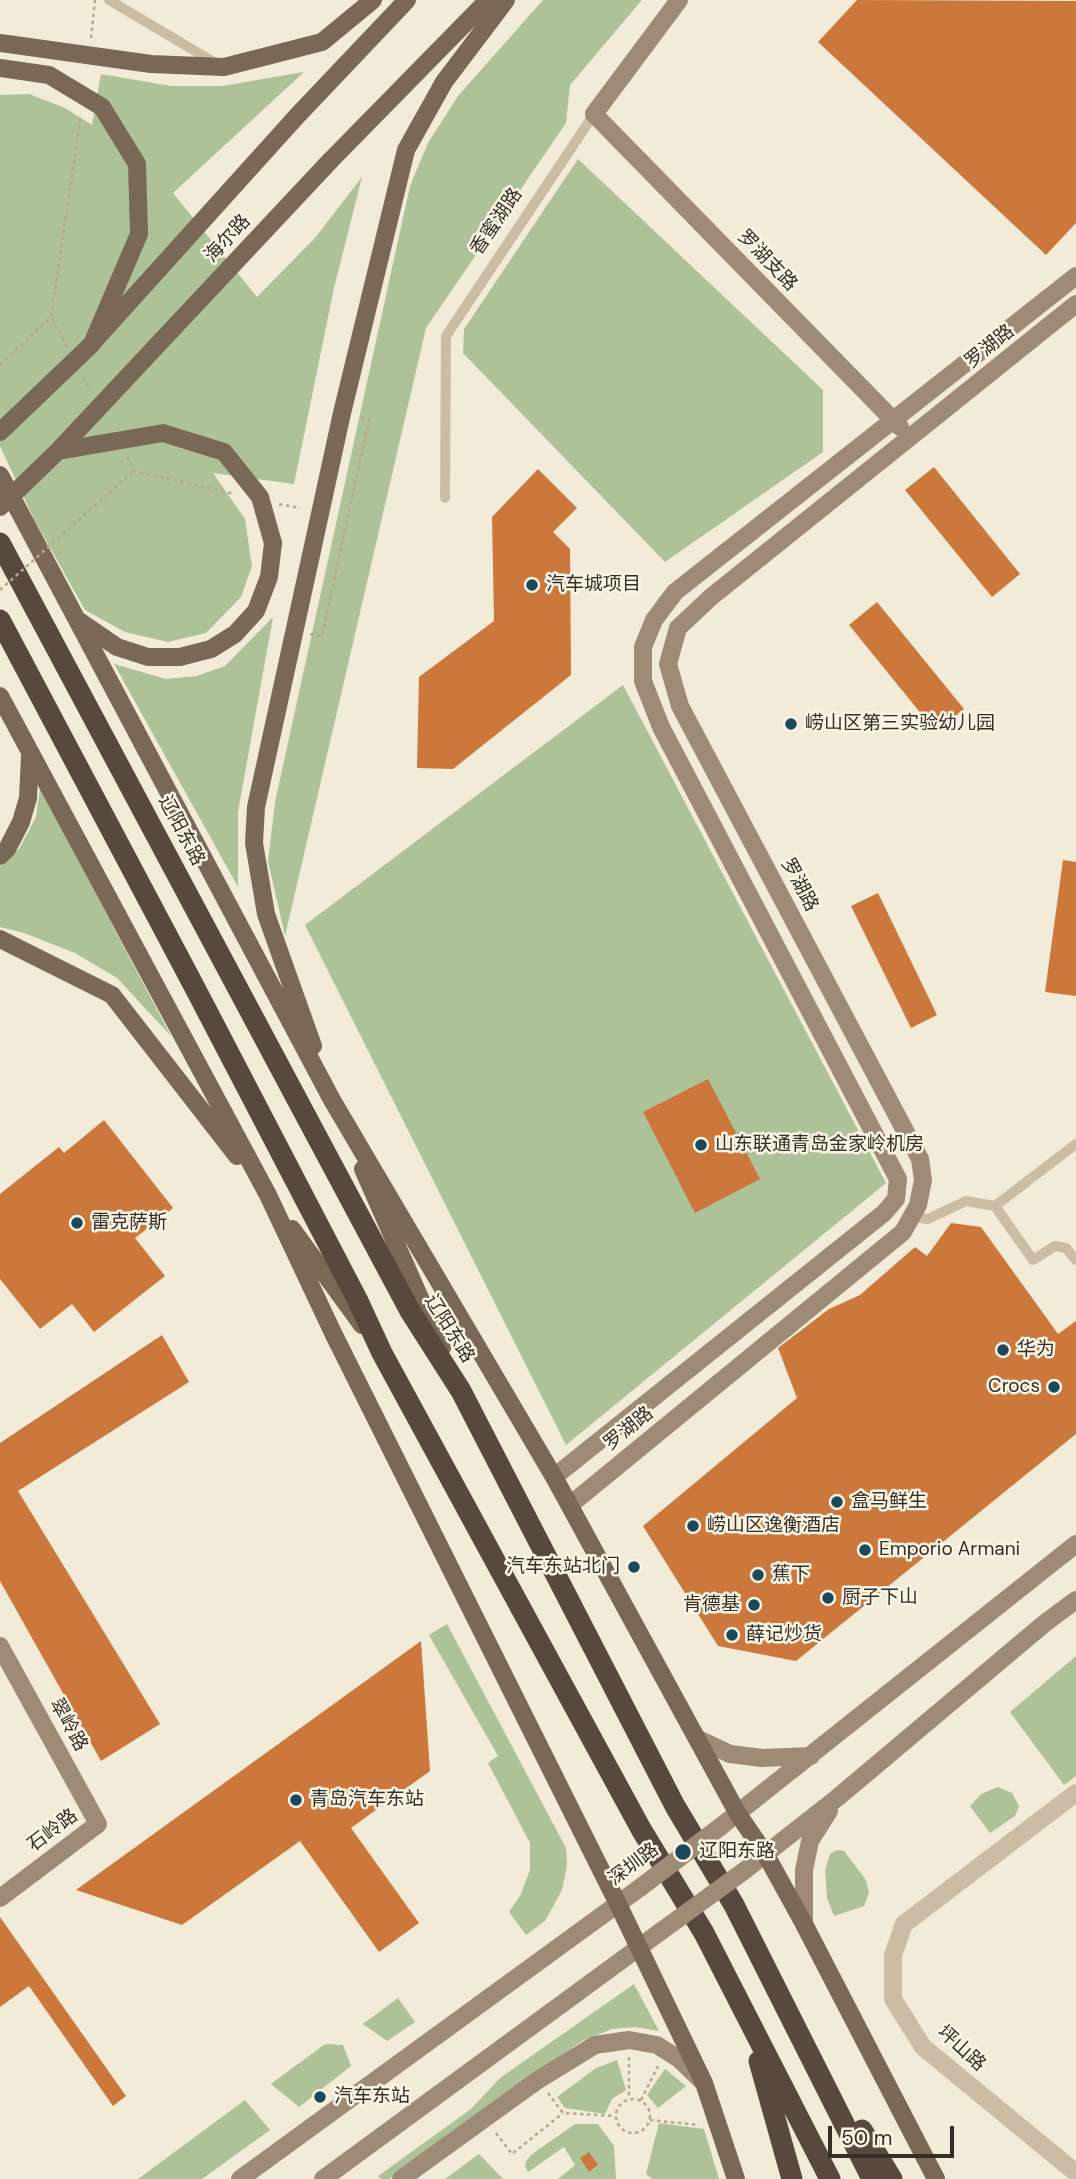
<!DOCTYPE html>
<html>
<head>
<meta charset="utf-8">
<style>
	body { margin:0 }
	#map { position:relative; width:1076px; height:2179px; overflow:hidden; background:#f2ebd8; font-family:"DM Sans",sans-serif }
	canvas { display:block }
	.scale { position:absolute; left:828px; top:2126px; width:126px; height:32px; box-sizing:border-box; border:4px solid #362e26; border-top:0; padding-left:9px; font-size:21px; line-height:24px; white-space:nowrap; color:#362e26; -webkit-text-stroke:5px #faf4e5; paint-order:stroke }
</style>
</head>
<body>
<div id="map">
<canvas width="1076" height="2179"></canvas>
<div class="scale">50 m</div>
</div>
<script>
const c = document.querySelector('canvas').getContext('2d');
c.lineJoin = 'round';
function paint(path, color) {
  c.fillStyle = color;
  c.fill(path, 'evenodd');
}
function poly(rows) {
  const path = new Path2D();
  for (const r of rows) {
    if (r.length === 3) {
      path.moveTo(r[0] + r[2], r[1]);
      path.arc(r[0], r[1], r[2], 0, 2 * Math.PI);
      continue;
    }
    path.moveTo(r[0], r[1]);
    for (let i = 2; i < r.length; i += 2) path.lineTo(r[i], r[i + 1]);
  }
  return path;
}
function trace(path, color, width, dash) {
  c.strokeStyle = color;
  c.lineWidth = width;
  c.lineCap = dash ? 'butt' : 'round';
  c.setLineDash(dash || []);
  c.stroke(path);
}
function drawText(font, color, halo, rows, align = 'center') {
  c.font = font + ' "DM Sans","Noto Sans SC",sans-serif';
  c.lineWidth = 5;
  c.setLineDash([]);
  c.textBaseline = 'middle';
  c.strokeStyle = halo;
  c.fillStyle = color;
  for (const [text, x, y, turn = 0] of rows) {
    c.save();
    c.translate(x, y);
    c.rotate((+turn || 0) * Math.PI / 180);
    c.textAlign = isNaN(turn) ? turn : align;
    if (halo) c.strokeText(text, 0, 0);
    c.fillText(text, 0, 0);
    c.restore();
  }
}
paint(poly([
	[543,0,642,0,570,85,566,123,426,328,285,936,268,861,275,802,410,186,428,143,458,96],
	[304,72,173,193,257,297,315,238,362,177,334,288,294,484,213,473,245,519,252,566,241,597,206,633,168,642,125,632,85,610,35,521,0,446,0,95,29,94,65,108,92,125,101,74,171,86,222,86],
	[578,159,823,390,823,452,665,562,463,353,464,329],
	[273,617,238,812,238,887,114,664,166,679,196,676,225,666],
	[623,685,886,1183,566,1445,305,925],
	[40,788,171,1036,117,978,75,953,24,933,0,927,0,866,19,849,36,817],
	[447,1624,566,1848,567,1866,562,1890,545,1921,526,1935,509,1912,520,1896,530,1870,530,1843,488,1763,498,1756,429,1635],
	[1076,1656,1076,1776,1064,1785,1010,1712],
	[998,1787,1012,1793,1019,1806,1015,1816,990,1833,970,1806,981,1794],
	[837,1850,844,1851,866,1880,869,1893,864,1906,834,1916,827,1898,825,1870,830,1854],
	[634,1984,659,2031,635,2027,612,2029,582,2041,389,2179,381,2179,378,2176,471,2109,500,2078],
	[398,1998,415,2022,387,2041,363,2024],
	[325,2044,343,2045,351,2066,299,2107,271,2084],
	[617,2060,626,2090,612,2099,605,2114,565,2108,557,2097,596,2068],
	[665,2069,686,2086,658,2108,647,2095],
	[245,2100,270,2130,202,2179,138,2179],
	[659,2123,704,2129,719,2179,652,2179,646,2174],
	[575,2124,598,2124,614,2146,616,2179,558,2179,575,2165,564,2147,528,2172,525,2166,526,2161,531,2155],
	[479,2154,503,2179,445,2179]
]), '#adc298');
paint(poly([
	[857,0,1076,1,1076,223,1046,255,818,42],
	[934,467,1020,574,992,597,905,490],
	[538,469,577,508,553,532,570,549,571,675,453,769,417,768,419,677,494,621,492,517],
	[877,602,964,709,936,732,849,625],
	[1063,860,1076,862,1076,996,1045,992],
	[878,893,937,1015,911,1028,851,906],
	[708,1079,760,1179,695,1213,643,1112],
	[104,1120,173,1208,135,1238,165,1276,94,1332,72,1304,40,1329,0,1279,0,1194,59,1147,64,1153],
	[951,1223,981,1227,1058,1334,1076,1321,1076,1434,796,1661,718,1646,643,1526,797,1398,778,1348,829,1309,860,1295,915,1247,927,1256],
	[162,1335,189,1382,18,1491,160,1724,101,1761,0,1581,0,1443],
	[421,1641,430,1771,351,1828,419,1923,379,1952,300,1841,182,1925,76,1890],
	[0,1917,126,2096,113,2106,29,1986,0,2007],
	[589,2152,598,2165,589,2172,580,2158]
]), '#cc783d');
trace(poly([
	[91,38,95,0],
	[67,347,51,317,81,115],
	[0,365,51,317],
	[83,377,90,390],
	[127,457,134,471,235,494],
	[109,493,134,471],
	[279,504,300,508],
	[310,634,322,636,369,420,359,417],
	[629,2057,629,2099],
	[548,2093,563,2113,615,2116],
	[633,2116,17],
	[641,2100,658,2066],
	[650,2120,699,2125],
	[496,2133,512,2154,563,2113]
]), '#b7a78e', 2.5, [3.5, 3.5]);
trace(poly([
	[109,0,217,64],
	[445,498,446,336,594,114],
	[995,1206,1076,1144],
	[913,1217,928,1219,966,1201,995,1206,1033,1260,1055,1246,1066,1248,1076,1260]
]), '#cbbca4', 10);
trace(poly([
	[1076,1793,904,1924,893,1955,893,1999,923,2047,1076,2173]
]), '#cbbca4', 18);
trace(poly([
	[679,0,594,114,900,427],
	[554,1477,884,1213,896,1199,898,1179,661,727,643,681,643,647,654,620,675,592,1076,276],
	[570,1505,903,1232,918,1205,923,1180,920,1159,680,706,668,664,678,628,711,597,1076,304],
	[0,1646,98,1824,0,1898],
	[698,1739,730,1754,762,1758,811,1756],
	[720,1827,1076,1544],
	[744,1871,837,1798,1045,1623,1076,1600],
	[804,1924,804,1870,810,1841,829,1811],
	[240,2179,641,1887],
	[323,2179,660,1932],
	[401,2179,538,2080,595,2045,629,2040,657,2045,679,2059,702,2081]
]), '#9e8b75', 18);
trace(poly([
	[0,43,151,64,224,67,322,42,373,0],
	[330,161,488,0],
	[94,341,297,116,407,0],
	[0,475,332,1100,554,1477,738,1814,766,1855,804,1924,936,2179],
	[79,621,117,647,148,657,180,657,211,649,235,634,256,611,269,577,273,543],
	[0,696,268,1195,334,1335,618,1904,704,2083,736,2179],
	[0,856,7,849,21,822,28,798,30,756],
	[0,939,112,995,237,1156],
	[313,1046,266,914,254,843,256,807,342,413,406,150,444,82,506,0],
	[363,1169,442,1348],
	[292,1229,362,1325]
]), '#796856', 18);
trace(poly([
	[0,543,410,1311,461,1391,675,1806,734,1905,872,2179],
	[0,620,195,988,357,1299,382,1353,641,1829,704,1933,830,2179],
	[759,2061,792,2179],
	[862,2130,892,2179]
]), '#57493d', 21);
trace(poly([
	[0,590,109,493]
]), '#b7a78e', 2.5, [3.5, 3.5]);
trace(poly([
	[641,1887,720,1827],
	[660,1932,744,1871]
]), '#9e8b75', 18);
trace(poly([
	[0,68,49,75,102,107,137,164,139,234,92,344,0,432],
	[58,451,163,433,224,452,260,497,273,543],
	[0,507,58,451,330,161]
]), '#796856', 18);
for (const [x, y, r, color] of [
	[532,585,7,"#1a4a59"],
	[791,724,7,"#1a4a59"],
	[701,1145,7,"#1a4a59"],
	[77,1223,7,"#1a4a59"],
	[1003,1350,7,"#1a4a59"],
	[1054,1387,7,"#1a4a59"],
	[837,1502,7,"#1a4a59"],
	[693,1526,7,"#1a4a59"],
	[865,1550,7,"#1a4a59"],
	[634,1567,7,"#1a4a59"],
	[758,1575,7,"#1a4a59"],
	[828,1598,7,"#1a4a59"],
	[754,1605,7,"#1a4a59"],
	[732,1635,7,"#1a4a59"],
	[296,1800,7,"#1a4a59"],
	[683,1852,9,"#1a4a59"],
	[320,2097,7,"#1a4a59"]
]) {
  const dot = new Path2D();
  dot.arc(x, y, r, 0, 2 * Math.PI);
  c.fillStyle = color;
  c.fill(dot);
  trace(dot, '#faf4e5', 2.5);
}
drawText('19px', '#362e26', '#faf4e5', [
	["香蜜湖路",497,222,-56],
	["海尔路",228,239,-47],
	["罗湖支路",767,261,46],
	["罗湖路",990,347,-39],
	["辽阳东路",181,831,62],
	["罗湖路",799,885,62],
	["辽阳东路",449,1329,58],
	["罗湖路",629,1429,-39],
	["翠岭路",68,1725,61],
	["石岭路",53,1831,-37],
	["深圳路",634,1865,-37],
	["坪山路",961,2049,42]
]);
drawText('19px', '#362e26', '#faf4e5', [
	["汽车城项目",546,585],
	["崂山区第三实验幼儿园",805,724],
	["山东联通青岛金家岭机房",715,1145],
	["雷克萨斯",91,1223],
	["华为",1017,1350],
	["Crocs",1040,1387,"right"],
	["盒马鲜生",851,1502],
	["崂山区逸衡酒店",707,1526],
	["Emporio Armani",879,1550],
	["汽车东站北门",620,1567,"right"],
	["蕉下",772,1575],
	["厨子下山",842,1598],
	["肯德基",740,1605,"right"],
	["薛记炒货",746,1635],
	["青岛汽车东站",310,1800],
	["辽阳东路",699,1852],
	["汽车东站",334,2097]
], 'left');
</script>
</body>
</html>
